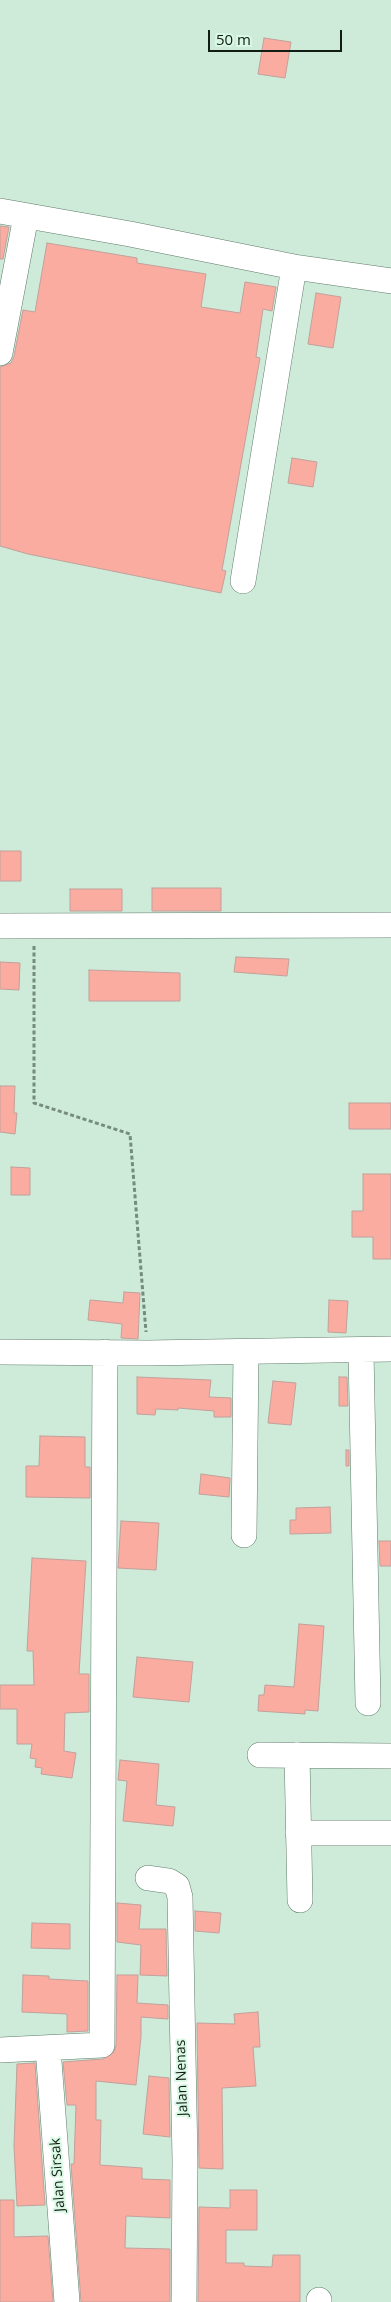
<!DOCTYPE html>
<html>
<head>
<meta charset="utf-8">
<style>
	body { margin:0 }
	#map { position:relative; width:391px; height:2302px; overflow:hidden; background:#cdebd8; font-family:"Open Sans",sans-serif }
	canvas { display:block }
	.scale { position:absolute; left:208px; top:30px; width:134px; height:22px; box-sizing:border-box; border:2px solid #111c15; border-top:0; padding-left:6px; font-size:15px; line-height:18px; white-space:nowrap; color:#111c15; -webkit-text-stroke:4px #daf9e5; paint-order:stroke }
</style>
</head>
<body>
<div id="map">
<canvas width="391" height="2302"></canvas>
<div class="scale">50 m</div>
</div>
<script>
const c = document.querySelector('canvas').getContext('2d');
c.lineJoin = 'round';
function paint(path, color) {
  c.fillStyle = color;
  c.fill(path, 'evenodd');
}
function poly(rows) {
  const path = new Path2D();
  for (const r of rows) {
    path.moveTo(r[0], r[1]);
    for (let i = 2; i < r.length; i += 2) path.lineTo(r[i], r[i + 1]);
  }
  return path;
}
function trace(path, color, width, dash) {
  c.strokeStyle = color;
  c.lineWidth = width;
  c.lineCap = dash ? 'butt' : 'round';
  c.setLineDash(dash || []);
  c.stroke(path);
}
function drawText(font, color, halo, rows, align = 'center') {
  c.font = font + ' "Open Sans",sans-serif';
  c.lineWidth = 4;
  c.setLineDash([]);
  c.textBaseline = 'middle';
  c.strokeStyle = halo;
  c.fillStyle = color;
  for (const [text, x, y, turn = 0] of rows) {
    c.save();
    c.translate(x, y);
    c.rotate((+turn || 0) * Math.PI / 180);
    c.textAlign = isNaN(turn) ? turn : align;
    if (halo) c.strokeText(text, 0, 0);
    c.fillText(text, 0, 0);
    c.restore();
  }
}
const building = poly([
	[264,38,291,42,285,78,258,74,264,38],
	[0,226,9,227,3,259,0,259,0,226],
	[47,243,137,258,137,263,206,274,201,307,240,313,245,282,276,287,272,311,263,309,256,357,260,358,222,570,226,571,221,593,28,554,0,546,0,367,11,363,14,356,23,310,35,312,47,243],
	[316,293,341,297,333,348,308,344,316,293],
	[292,458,317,462,313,487,288,483,292,458],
	[0,851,21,851,21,881,0,881,0,851],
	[152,888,221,888,221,911,152,911,152,888],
	[70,889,122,889,122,911,70,911,70,889],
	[236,957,289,959,287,976,234,972,236,957],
	[0,962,20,963,19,990,0,989,0,962],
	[89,970,180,973,180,1001,89,1001,89,970],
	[0,1086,15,1086,14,1113,17,1113,15,1134,0,1132,0,1086],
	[349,1103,391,1103,391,1129,349,1129,349,1103],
	[11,1167,30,1168,30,1195,11,1195,11,1167],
	[363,1174,391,1174,391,1259,373,1259,373,1237,352,1237,352,1211,363,1211,363,1174],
	[124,1292,140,1293,138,1339,121,1338,122,1324,88,1320,90,1300,123,1303,124,1292],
	[329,1300,348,1301,346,1333,328,1332,329,1300],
	[137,1377,211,1380,209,1397,231,1398,231,1417,214,1417,214,1411,178,1408,178,1410,156,1409,155,1415,137,1414,137,1377],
	[339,1377,347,1377,348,1406,339,1406,339,1377],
	[273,1381,296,1383,291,1425,268,1423,273,1381],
	[40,1436,85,1437,85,1467,90,1467,90,1498,26,1497,26,1466,39,1466,40,1436],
	[346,1450,349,1450,349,1466,346,1466,346,1450],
	[201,1474,230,1478,229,1497,199,1494,201,1474],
	[330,1507,331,1533,290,1534,290,1520,296,1520,296,1508,330,1507],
	[121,1521,159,1523,156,1570,118,1568,121,1521],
	[379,1541,391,1541,391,1566,380,1566,379,1541],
	[32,1558,86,1561,79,1674,89,1674,89,1712,65,1713,64,1751,76,1753,72,1778,41,1774,42,1768,35,1767,36,1759,30,1758,32,1744,17,1744,17,1709,0,1709,0,1685,34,1685,33,1651,27,1651,32,1558],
	[299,1624,324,1626,318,1711,305,1710,305,1714,258,1711,259,1695,264,1695,265,1685,294,1687,299,1624],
	[137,1657,193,1662,189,1702,133,1697,137,1657],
	[120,1760,159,1764,156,1805,175,1807,173,1826,123,1821,127,1781,118,1780,120,1760],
	[117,1903,141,1905,139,1929,166,1929,167,1976,140,1975,141,1945,117,1942,117,1903],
	[195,1911,221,1913,219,1933,195,1931,195,1911],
	[32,1923,70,1924,70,1949,31,1948,32,1923],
	[23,1975,49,1976,49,1979,88,1981,88,2031,67,2032,67,2014,22,2012,23,1975],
	[117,1975,138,1975,137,2003,168,2005,168,2019,141,2017,141,2037,136,2085,96,2081,96,2120,101,2120,100,2165,142,2168,142,2179,170,2180,170,2218,126,2216,125,2248,170,2249,170,2302,81,2302,71,2164,74,2164,76,2105,67,2105,63,2062,103,2059,114,2052,116,2045,117,1975],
	[258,2012,260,2047,253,2047,256,2086,222,2088,223,2169,199,2168,197,2023,235,2024,234,2014,258,2012],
	[35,2063,45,2205,17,2206,14,2146,17,2064,35,2063],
	[149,2076,169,2078,170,2137,143,2134,149,2076],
	[230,2190,257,2190,257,2230,226,2230,226,2263,244,2263,244,2266,272,2267,273,2255,300,2255,300,2302,198,2302,199,2207,230,2208,230,2190],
	[0,2200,14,2200,14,2237,48,2236,53,2302,0,2302,0,2200]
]);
paint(building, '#faaca1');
trace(building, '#c2a09a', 1);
const minor = poly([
	[0,211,130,234,294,267,391,281],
	[0,353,26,216],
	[243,581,294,267],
	[0,926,391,925],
	[361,1351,368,1703],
	[0,1352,148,1353,391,1349],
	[244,1535,246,1352],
	[260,1755,391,1756],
	[297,1755,300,1900],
	[298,1833,391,1833],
	[148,1878,169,1881,177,1886,180,1897,185,2161,184,2302],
	[48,2048,67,2302],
	[0,2050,102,2045,105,1352],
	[319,2302,319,2300]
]);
trace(minor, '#607b6a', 26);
trace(poly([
	[34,946,34,1103,130,1134,146,1332]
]), '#758b7d', 3, [4, 2.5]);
trace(minor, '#fff', 25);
drawText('14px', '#111c15', '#daf9e5', [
	["Jalan Nenas",182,2078,-92],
	["Jalan Sirsak",58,2175,-94]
]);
</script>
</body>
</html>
